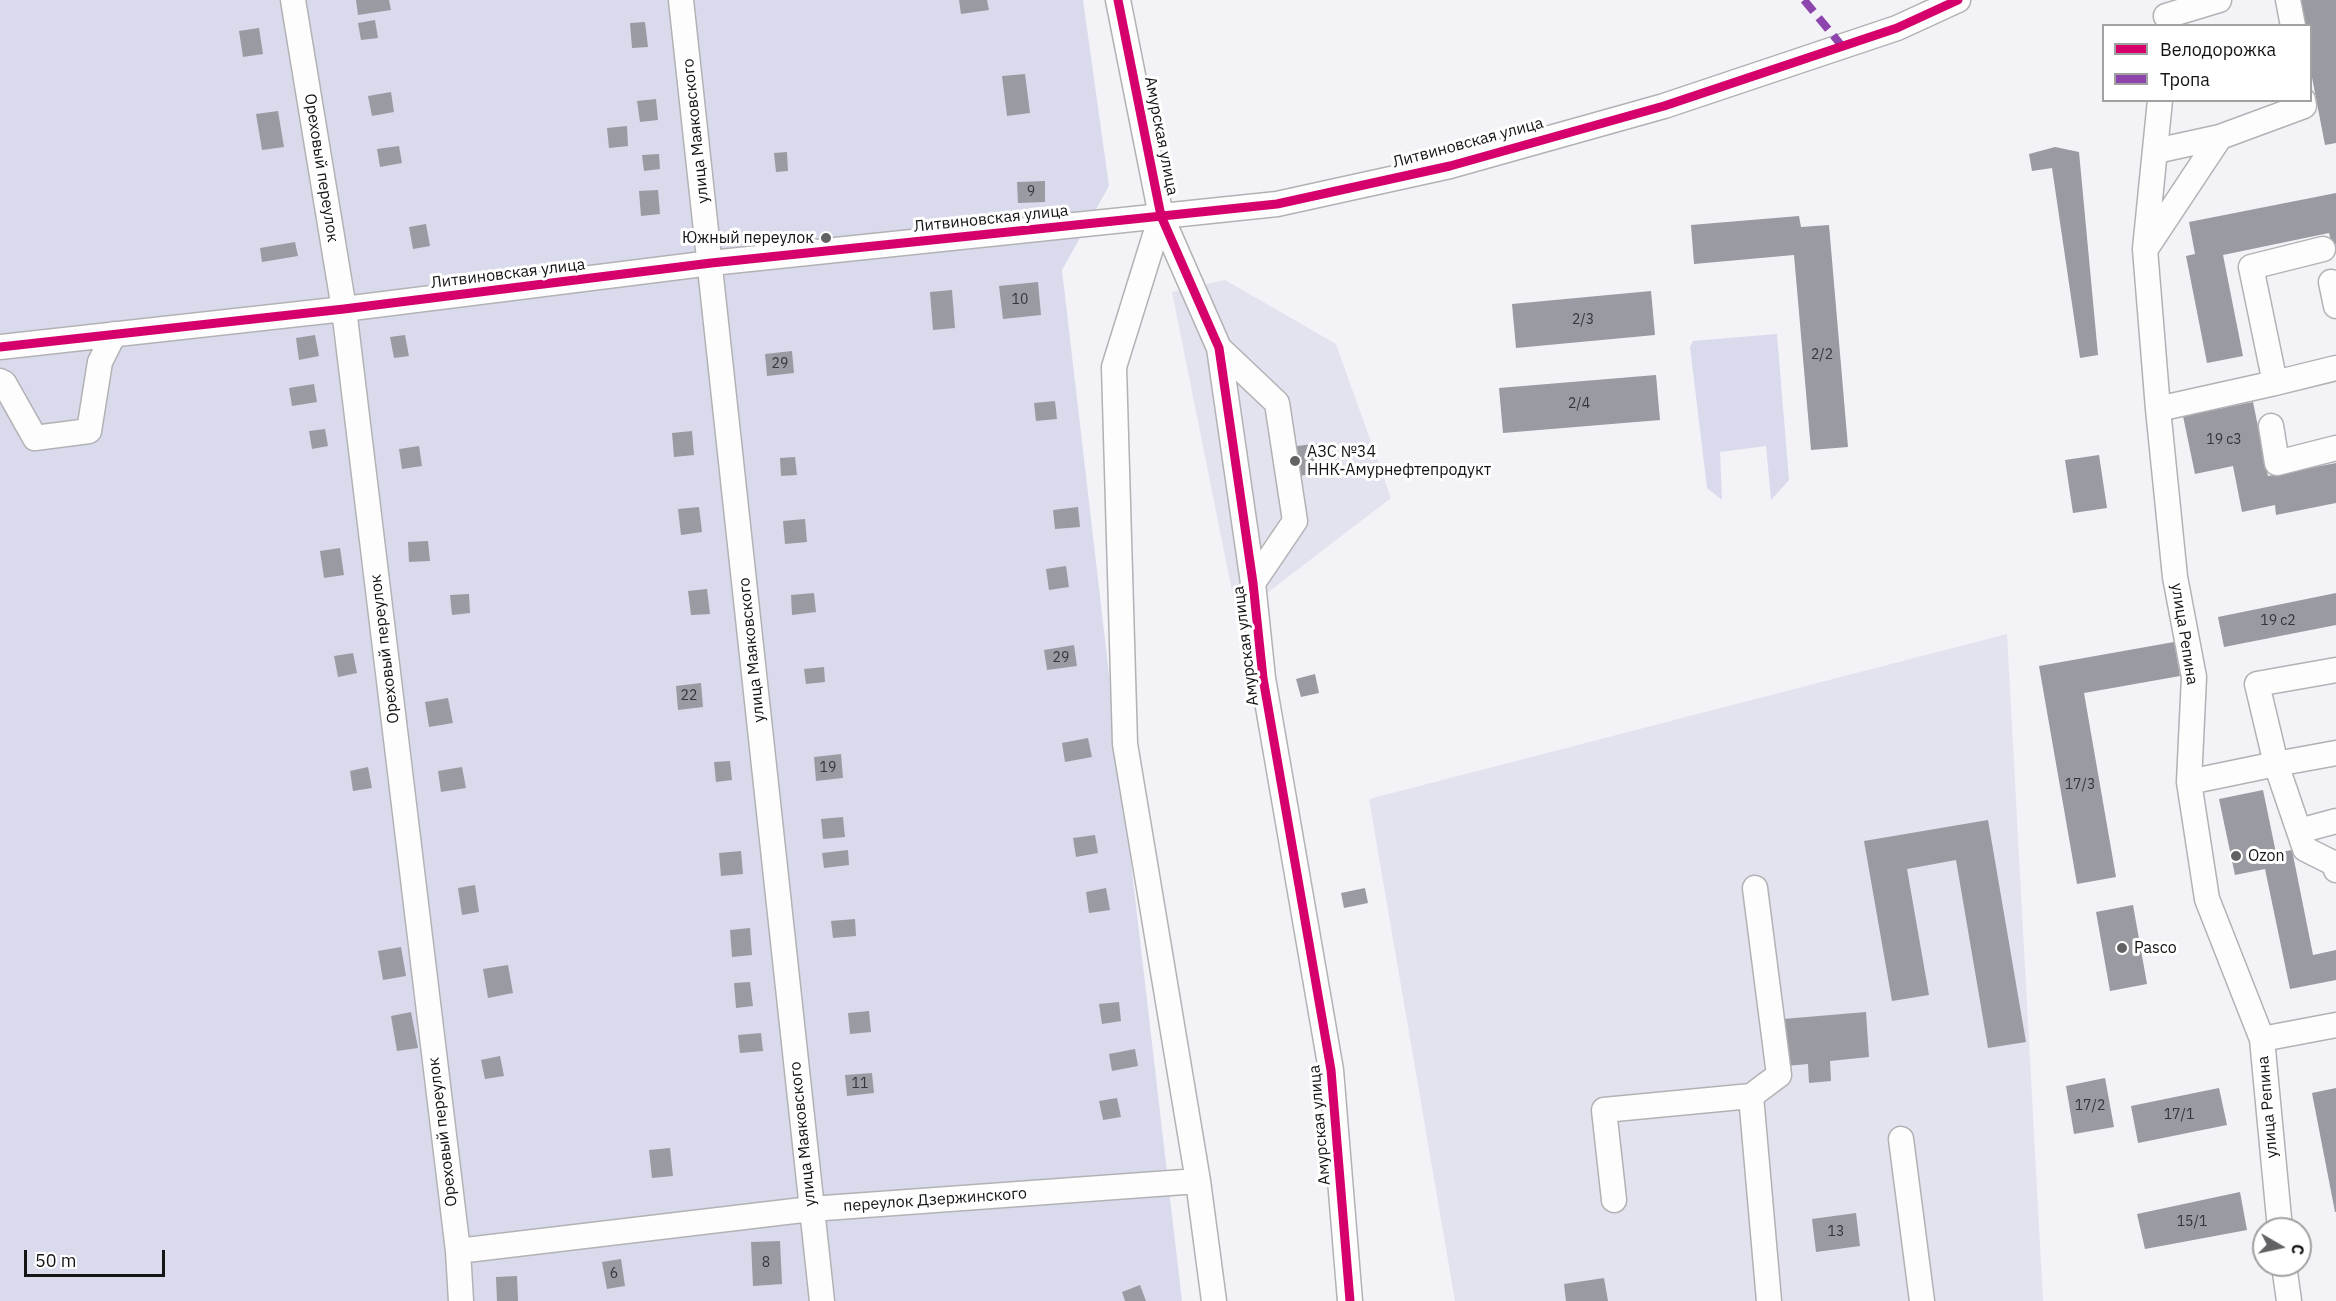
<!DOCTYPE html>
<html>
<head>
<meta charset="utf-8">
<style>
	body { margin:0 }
	#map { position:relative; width:2336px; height:1301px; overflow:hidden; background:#f2f2f7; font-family:"IBM Plex Sans",sans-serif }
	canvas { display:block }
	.legend { position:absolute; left:2102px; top:24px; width:210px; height:78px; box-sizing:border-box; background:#fff; border:2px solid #a1a1a2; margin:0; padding:8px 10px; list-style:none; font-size:18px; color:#141417 }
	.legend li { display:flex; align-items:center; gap:12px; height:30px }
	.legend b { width:30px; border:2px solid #a1a1a2 }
	.north { position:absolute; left:2252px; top:1217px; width:60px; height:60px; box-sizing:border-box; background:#fff; border:2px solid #a1a1a2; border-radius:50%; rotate:99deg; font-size:16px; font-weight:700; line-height:24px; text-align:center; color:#141417 }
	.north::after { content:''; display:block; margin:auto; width:21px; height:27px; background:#626265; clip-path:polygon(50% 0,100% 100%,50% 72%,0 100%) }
	.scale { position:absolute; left:24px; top:1250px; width:141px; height:27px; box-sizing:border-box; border:3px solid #141417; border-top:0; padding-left:8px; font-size:18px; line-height:21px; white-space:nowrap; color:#141417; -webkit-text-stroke:4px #fff; paint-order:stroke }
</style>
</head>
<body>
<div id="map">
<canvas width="2336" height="1301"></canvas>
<ul class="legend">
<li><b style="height:8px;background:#d6006c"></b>Велодорожка</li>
<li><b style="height:8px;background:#8e44ad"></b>Тропа</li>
</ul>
<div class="north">С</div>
<div class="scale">50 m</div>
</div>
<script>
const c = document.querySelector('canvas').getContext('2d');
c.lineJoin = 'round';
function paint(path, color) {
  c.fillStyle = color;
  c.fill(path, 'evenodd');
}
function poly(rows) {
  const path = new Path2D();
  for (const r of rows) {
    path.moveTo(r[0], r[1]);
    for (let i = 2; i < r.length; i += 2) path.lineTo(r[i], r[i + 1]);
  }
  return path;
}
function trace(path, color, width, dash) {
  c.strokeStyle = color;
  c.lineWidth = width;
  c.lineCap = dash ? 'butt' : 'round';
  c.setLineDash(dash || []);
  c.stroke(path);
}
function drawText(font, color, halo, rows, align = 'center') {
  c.font = font + ' "IBM Plex Sans",sans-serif';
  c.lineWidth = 6;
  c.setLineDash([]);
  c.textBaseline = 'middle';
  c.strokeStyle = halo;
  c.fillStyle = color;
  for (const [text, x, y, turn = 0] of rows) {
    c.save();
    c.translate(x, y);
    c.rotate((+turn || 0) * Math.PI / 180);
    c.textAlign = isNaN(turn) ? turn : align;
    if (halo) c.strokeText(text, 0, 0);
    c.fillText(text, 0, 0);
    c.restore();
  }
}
paint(poly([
	[1225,280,1336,344,1391,498,1237,616,1172,292],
	[2007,634,2043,1301,1455,1301,1369,799]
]), '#e2e3ee');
paint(poly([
	[0,0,1083,0,1109,186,1062,270,1182,1301,0,1301],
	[1777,334,1789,480,1771,500,1766,446,1720,452,1722,500,1707,488,1690,347,1693,341]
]), '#d9dbed');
paint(poly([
	[356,0,389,0,391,10,358,15],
	[959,0,987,0,989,10,961,14],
	[2298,0,2336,0,2336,143,2325,145,2310,67,2310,26,2303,26],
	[375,20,378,38,361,40,358,23],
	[645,22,648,47,632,48,630,23],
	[259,28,263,54,243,57,239,31],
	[1025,74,1030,113,1007,116,1002,76],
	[391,92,394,112,372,116,368,96],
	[656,99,658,120,640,122,637,101],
	[278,111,284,147,262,150,256,114],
	[627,126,628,146,609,148,607,128],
	[399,146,402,163,380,167,377,149],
	[2055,147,2079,152,2098,355,2080,358,2052,168,2032,171,2029,154],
	[787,152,788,171,776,172,774,153],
	[659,154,660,169,644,171,642,155],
	[1045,181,1045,202,1018,203,1017,182],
	[658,190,660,214,641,216,639,191],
	[2336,193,2336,244,2332,245,2329,233,2223,255,2243,356,2207,363,2186,256,2195,254,2189,222],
	[1799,216,1801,227,1829,225,1848,447,1811,450,1794,255,1694,264,1691,225],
	[426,224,430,246,413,249,409,227],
	[295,242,298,256,262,262,260,248],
	[1038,282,1041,315,1003,319,999,286],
	[952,290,955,328,933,330,930,292],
	[1651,291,1655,335,1516,348,1512,304],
	[315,335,319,356,299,360,296,338],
	[405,335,409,356,394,358,390,337],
	[792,351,794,373,767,376,765,354],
	[1656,375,1660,420,1503,433,1499,388],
	[314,384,317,402,292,406,289,388],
	[1055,401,1057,419,1036,421,1034,403],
	[2253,402,2268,476,2336,463,2336,503,2276,515,2275,505,2242,512,2233,466,2195,474,2183,416],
	[325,429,328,446,312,449,309,431],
	[692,431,694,455,674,457,672,433],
	[1320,443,1324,472,1279,479,1275,449],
	[419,446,422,466,402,469,399,449],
	[2099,455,2107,508,2073,513,2065,460],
	[795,457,797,475,781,476,780,458],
	[699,507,702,532,681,535,678,509],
	[1078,507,1080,527,1055,529,1053,510],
	[805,519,807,542,785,544,783,521],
	[428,541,430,561,409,562,408,542],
	[340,548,344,575,324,578,320,551],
	[1066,566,1069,587,1049,590,1046,569],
	[707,589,710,614,691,615,688,591],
	[814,593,816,612,792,615,791,595],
	[2336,593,2336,625,2224,647,2218,617],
	[469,594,470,613,452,615,450,595],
	[2174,642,2180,676,2084,693,2116,877,2077,884,2039,666],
	[1074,645,1077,666,1047,670,1044,650],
	[353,653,357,673,338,677,334,656],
	[824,667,825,682,806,684,804,669],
	[1315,674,1319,693,1301,697,1296,679],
	[701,683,703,707,678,710,676,686],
	[448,698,453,723,429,727,425,702],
	[1088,738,1092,757,1065,762,1062,743],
	[841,754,843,778,816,781,814,757],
	[730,761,732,780,716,782,714,762],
	[368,767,372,788,353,791,350,771],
	[462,767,466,788,441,792,438,771],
	[2263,790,2276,853,2292,850,2313,955,2336,950,2336,980,2290,989,2265,869,2235,875,2219,799],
	[843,817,845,837,823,839,821,819],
	[1988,820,2026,1042,1988,1048,1956,860,1907,869,1929,995,1892,1001,1864,841],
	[1095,835,1098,853,1076,857,1073,838],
	[848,850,849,865,824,868,822,853],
	[741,851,743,874,721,876,719,853],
	[475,885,479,912,462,915,458,888],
	[1106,888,1110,910,1089,913,1086,892],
	[1365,888,1368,903,1344,908,1341,893],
	[2133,905,2147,984,2110,991,2096,912],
	[855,919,856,936,833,938,831,921],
	[750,928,752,955,732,957,730,930],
	[401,947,406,976,383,980,378,951],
	[508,965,513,993,488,998,483,969],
	[750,982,753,1006,736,1008,734,983],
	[1119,1002,1121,1021,1102,1024,1099,1004],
	[869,1011,871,1032,850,1034,848,1013],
	[411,1012,418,1048,397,1051,391,1016],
	[1866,1012,1869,1057,1830,1061,1831,1081,1809,1083,1808,1064,1786,1066,1783,1019],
	[761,1033,763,1051,740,1053,738,1035],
	[1135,1049,1138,1066,1112,1071,1109,1054],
	[500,1056,504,1076,485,1079,481,1060],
	[872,1073,874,1093,847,1096,845,1075],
	[2105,1078,2114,1127,2074,1134,2066,1086],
	[2219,1088,2227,1125,2138,1143,2131,1106],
	[2336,1088,2336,1212,2335,1212,2312,1093],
	[1117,1098,1121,1117,1103,1120,1099,1101],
	[670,1148,673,1176,652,1178,649,1150],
	[2240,1192,2247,1230,2145,1249,2137,1214],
	[1856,1213,1860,1246,1816,1252,1812,1219],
	[780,1241,782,1284,753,1286,751,1242],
	[621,1259,625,1286,607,1289,602,1262],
	[517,1276,518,1301,497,1301,496,1277],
	[1604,1278,1608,1301,1566,1301,1564,1284],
	[1140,1285,1146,1301,1125,1301,1122,1292]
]), '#999aa2');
const minor = poly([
	[293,0,344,309,458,1251,461,1301],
	[681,0,822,1301],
	[1118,0,1161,216,1219,348,1253,583,1263,678,1331,1070,1350,1301],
	[2288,0,2293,26],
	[2166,16,2219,0],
	[2160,100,2145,249,2158,409,2175,577,2194,677,2189,782,2207,899,2262,1039,2280,1229],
	[2156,151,2220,137,2304,106,2303,100],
	[1161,216,1114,367,1125,744,1198,1181,1214,1301],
	[2147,247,2220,137],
	[2331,282,2336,306],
	[0,347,344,309,711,263,1277,204,1450,166,1664,106,1897,28,1958,0],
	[1219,348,1277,403,1295,521,1253,583],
	[0,381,4,383,35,438,89,431,100,362,114,334],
	[2275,383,2336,368],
	[2158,409,2275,383,2251,267,2323,249],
	[2271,426,2277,463,2336,448],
	[2336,670,2257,684,2276,764,2336,753],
	[2189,782,2276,764,2305,849,2335,864,2336,870],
	[2299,831,2336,821],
	[2262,1039,2336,1025],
	[1751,1096,1779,1075,1755,888],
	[1901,1139,1922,1301],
	[1614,1200,1604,1110,1751,1096,1769,1301],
	[458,1251,811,1209,1198,1181],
	[2284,1265,2289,1301]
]);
trace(minor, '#b2b2b5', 27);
trace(minor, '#fdfdfe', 24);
trace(poly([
	[1804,0,1842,46]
]), '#8e44ad', 8, [15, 8]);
trace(poly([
	[1118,0,1161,216,1219,348,1253,583,1263,678,1331,1070,1350,1301],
	[0,347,344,309,711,263,1277,204,1450,166,1664,106,1897,28,1958,0]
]), '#d6006c', 9);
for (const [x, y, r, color] of [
	[826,238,6,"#626265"],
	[1295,461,6,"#626265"],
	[2236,856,6,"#626265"],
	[2122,948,6,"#626265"]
]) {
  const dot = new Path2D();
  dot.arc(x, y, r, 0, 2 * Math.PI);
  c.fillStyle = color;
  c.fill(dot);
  trace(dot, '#fff', 2);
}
drawText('14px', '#35363a', null, [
	["9",1031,192],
	["10",1020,300],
	["2/3",1583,320],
	["2/2",1822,355],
	["29",780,364],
	["2/4",1579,404],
	["19 с3",2224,440],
	["19 с2",2278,621],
	["29",1061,658],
	["22",689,696],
	["19",828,768],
	["17/3",2080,785],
	["11",860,1084],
	["17/2",2090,1106],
	["17/1",2179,1115],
	["15/1",2192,1222],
	["13",1836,1232],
	["8",766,1263],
	["6",614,1274]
]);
drawText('16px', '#141417', '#fff', [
	["улица Маяковского",696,131,-96],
	["Амурская улица",1161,136,79],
	["Литвиновская улица",1468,143,-15],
	["Ореховый переулок",321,168,81],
	["Литвиновская улица",991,219,-6],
	["Литвиновская улица",508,274,-7],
	["улица Репина",2184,634,81],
	["Амурская улица",1246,646,-97],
	["Ореховый переулок",385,649,-97],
	["улица Маяковского",752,650,-96],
	["улица Репина",2268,1107,-95],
	["Амурская улица",1320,1125,-95],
	["Ореховый переулок",443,1132,-97],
	["улица Маяковского",803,1134,-96],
	["переулок Дзержинского",935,1200,-4]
]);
drawText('16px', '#141417', '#fff', [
	["Южный переулок",814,238,"right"],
	["АЗС №34",1307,452],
	["ННК-Амурнефтепродукт",1307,470],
	["Ozon",2248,856],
	["Pasco",2134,948]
], 'left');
</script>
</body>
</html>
